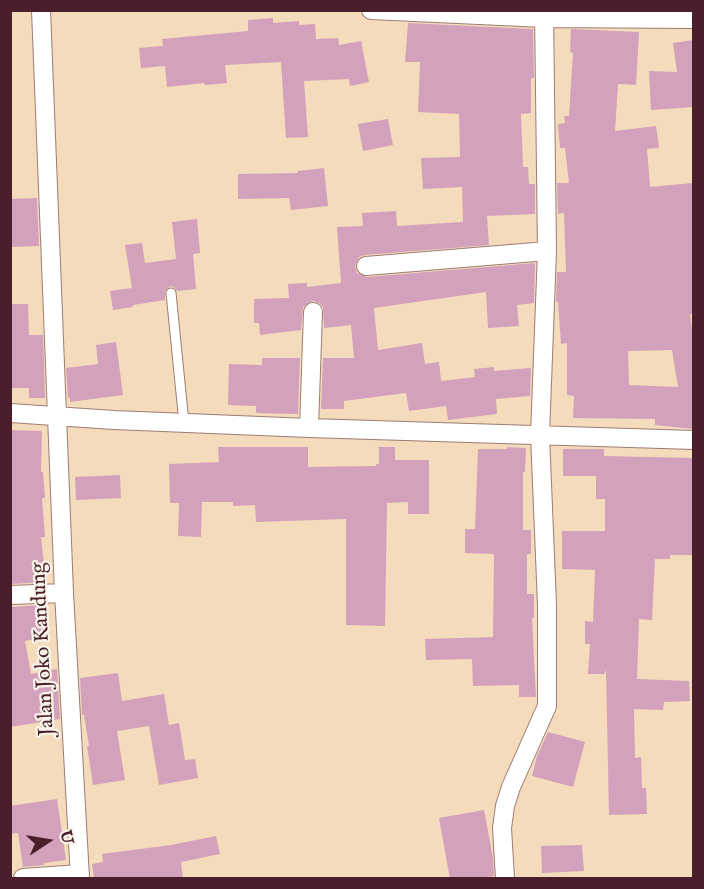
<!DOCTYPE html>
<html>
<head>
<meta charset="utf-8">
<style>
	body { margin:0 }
	#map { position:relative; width:704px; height:889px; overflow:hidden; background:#f3dbbc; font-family:"IM FELL English",serif }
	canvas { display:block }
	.frame { position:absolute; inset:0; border:12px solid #4a1f2b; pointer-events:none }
	.north { position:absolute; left:18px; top:811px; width:60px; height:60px; -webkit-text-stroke:4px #f7f3e8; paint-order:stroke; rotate:78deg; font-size:16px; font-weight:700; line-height:24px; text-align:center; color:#4a1f2b }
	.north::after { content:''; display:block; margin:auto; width:21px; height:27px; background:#4a1f2b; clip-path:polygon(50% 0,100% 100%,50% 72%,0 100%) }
</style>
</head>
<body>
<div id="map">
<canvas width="704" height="889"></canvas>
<div class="frame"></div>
<div class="north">U</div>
</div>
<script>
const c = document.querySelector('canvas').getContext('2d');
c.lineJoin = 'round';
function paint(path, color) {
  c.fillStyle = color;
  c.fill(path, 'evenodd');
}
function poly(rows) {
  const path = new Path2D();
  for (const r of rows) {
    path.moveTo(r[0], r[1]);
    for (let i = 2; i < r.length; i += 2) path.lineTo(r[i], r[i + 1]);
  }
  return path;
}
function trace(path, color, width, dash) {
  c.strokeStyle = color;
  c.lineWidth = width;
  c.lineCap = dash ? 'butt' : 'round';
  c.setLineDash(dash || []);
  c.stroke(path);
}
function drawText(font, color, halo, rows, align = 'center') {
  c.font = font + ' "IM FELL English",serif';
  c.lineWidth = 4.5;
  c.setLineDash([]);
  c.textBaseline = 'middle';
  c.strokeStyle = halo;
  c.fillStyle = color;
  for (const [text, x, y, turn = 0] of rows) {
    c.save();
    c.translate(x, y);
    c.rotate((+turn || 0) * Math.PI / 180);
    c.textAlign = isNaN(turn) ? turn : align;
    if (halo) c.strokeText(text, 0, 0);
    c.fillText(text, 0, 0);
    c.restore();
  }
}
paint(poly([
	[273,18,273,23,299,21,299,25,315,24,316,39,338,38,339,45,361,41,369,82,350,86,349,79,304,81,308,137,286,138,281,62,225,65,227,83,205,85,204,83,167,87,165,66,141,68,139,48,163,46,162,39,248,31,248,20],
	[408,23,533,29,534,78,531,78,531,113,521,114,523,167,528,167,529,184,535,184,535,214,487,216,489,245,365,255,359,257,355,266,357,273,367,277,535,263,534,303,517,305,519,326,488,328,486,292,374,308,378,350,422,343,425,364,439,362,441,381,475,377,474,369,494,367,494,371,531,368,530,396,496,399,497,414,448,420,446,406,409,411,406,393,344,401,344,409,321,409,323,358,354,358,351,325,324,328,323,307,319,303,313,301,303,307,301,330,260,335,259,323,254,323,254,299,289,298,288,284,307,283,307,287,341,283,337,227,363,226,362,213,396,211,397,226,463,222,462,187,423,189,421,158,460,157,459,114,418,112,420,62,405,62],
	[571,29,639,32,636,85,618,84,615,131,656,126,659,148,647,149,650,187,693,183,693,314,690,314,693,337,693,429,655,425,655,419,573,418,574,396,567,395,567,343,561,344,558,302,556,302,557,272,566,272,564,213,558,214,557,183,569,183,565,148,560,148,558,124,565,123,564,116,569,116,573,53,570,52],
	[672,350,678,387,629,385,628,351],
	[693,40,693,107,651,110,649,71,677,72,673,43],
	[388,119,393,145,363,151,358,124],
	[324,168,328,206,291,210,289,198,238,199,238,174,298,173,298,171],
	[37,198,39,246,10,247,10,199],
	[197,219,200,253,193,254,196,289,177,291,174,287,170,286,165,291,165,300,133,305,133,307,113,310,110,291,132,288,125,245,142,243,145,263,176,259,172,222],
	[10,304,28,304,29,335,43,335,45,398,29,398,29,388,10,388],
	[116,342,123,395,70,402,70,398,68,398,66,368,98,364,96,345],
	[262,358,300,358,298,414,256,413,256,406,228,405,229,364,262,365],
	[10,430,42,431,41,472,43,472,45,498,42,498,45,537,41,537,46,582,10,584],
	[218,447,308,447,308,467,376,466,376,464,379,464,379,447,395,447,395,460,429,460,429,514,408,514,408,502,387,503,385,626,346,625,346,519,256,522,255,505,233,506,233,502,202,502,201,537,178,536,179,503,170,503,169,464,219,462],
	[507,447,526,448,525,472,523,472,523,530,531,530,531,554,527,554,527,594,534,594,534,618,532,618,536,697,519,697,519,685,473,686,472,659,426,660,425,639,493,637,494,554,465,553,465,529,475,529,478,449,507,449],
	[563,449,604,449,604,456,693,458,693,555,670,555,670,559,655,559,652,620,639,619,637,679,689,681,690,701,664,702,663,710,634,709,635,758,641,757,642,788,646,788,647,814,609,815,606,670,604,674,588,674,590,644,585,644,585,621,593,622,595,570,562,569,562,531,605,531,605,499,596,499,596,476,563,476],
	[120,475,121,498,76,500,75,477],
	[44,605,49,631,33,634,34,639,25,641,31,674,57,669,60,719,10,727,10,607],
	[118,673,122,701,164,694,169,725,179,723,185,760,195,759,198,778,159,785,149,726,117,731,125,780,93,785,87,746,89,746,84,715,82,715,80,678],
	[548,732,585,742,573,787,532,776,537,756],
	[57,799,66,860,44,863,44,865,23,867,18,833,10,834,10,806],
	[484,810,493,858,494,876,478,879,450,879,439,818],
	[216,836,220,854,181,862,183,879,94,879,92,864,103,862,102,854,171,845],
	[582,845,584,871,542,873,541,846]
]), '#d4a1bc');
const lane = poly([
	[171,293,184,423]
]);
const street = poly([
	[41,10,64,593,80,878],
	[371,10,544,18,694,19],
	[366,266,547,251],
	[10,413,114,420,309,428,694,440],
	[309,428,313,312],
	[10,595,64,593],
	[23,878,80,874],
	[505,878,502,828,505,806,511,787,547,706,547,605,540,435,547,251,544,10]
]);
trace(lane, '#9e7d74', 11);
trace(street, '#9e7d74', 20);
trace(lane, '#fff', 9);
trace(street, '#fff', 18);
drawText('21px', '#4a1f2b', '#f7f3e8', [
	["Jalan Joko Kandung",44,649,-93]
]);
</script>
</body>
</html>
